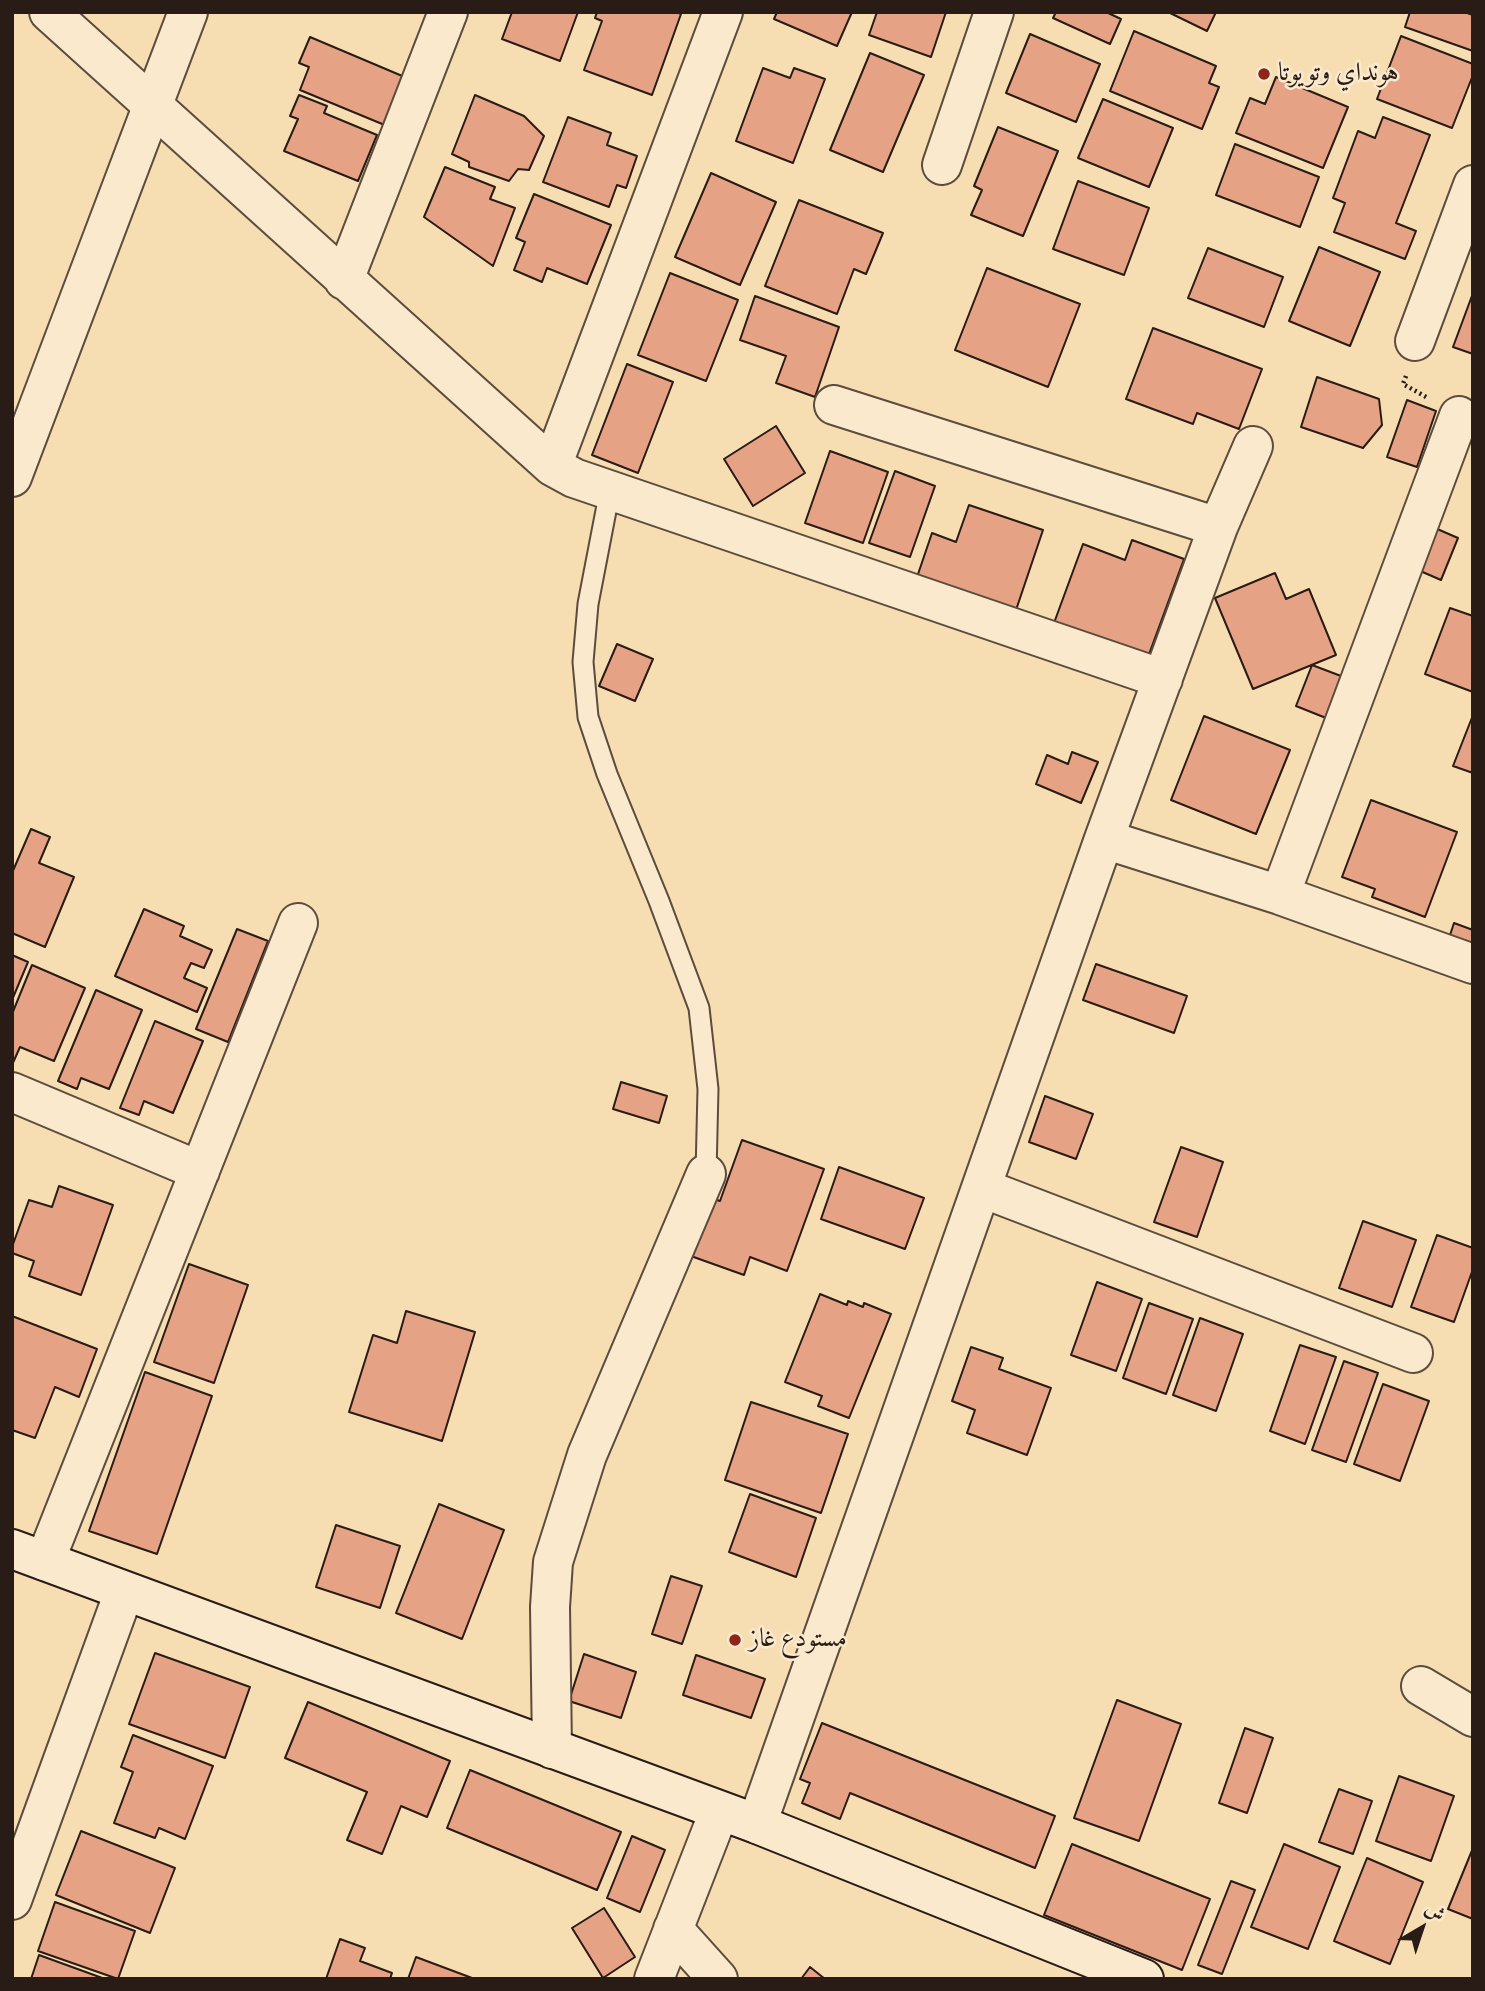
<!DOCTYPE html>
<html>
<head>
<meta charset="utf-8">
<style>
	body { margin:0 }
	#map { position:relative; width:1485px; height:1991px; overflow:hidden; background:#f7ddb2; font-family:"Libre Bodoni",Amiri,serif }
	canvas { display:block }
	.frame { position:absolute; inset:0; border:14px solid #291b16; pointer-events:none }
	.north { position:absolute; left:1387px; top:1893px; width:70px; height:70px; -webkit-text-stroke:5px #fae9cd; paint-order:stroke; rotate:39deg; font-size:19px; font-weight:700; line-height:28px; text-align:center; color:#291b16 }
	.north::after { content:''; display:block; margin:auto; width:24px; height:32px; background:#291b16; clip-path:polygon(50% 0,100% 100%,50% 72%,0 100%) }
</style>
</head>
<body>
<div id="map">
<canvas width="1485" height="1991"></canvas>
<div class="frame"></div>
<div class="north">ش</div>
</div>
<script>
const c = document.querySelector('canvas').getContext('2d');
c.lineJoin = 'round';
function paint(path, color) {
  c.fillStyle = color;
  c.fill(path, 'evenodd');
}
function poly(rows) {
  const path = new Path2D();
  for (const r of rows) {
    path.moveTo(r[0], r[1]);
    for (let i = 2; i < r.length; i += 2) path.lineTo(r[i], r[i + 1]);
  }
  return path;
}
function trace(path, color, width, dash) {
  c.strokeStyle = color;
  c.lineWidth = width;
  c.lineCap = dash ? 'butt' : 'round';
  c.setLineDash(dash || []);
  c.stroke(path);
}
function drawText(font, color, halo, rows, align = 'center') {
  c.font = font + ' "Libre Bodoni",Amiri,serif';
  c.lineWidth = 5;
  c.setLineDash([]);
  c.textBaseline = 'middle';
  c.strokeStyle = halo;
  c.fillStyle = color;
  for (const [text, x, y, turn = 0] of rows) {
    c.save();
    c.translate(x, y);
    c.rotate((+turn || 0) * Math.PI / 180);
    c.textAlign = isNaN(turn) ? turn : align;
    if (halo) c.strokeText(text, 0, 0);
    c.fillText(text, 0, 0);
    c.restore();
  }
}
const building = poly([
	[512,12,578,12,560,61,502,39,512,12],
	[597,12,676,12,681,14,652,95,584,70,602,21,595,18,597,12],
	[777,12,852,12,837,46,774,19,777,12],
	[877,12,946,12,931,57,869,35,877,12],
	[1056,12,1106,12,1121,19,1110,44,1053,18,1056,12],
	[1168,12,1216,12,1207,31,1168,12],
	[1410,12,1464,12,1473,15,1473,51,1405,27,1410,12],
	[1134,31,1216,66,1209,83,1219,87,1202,129,1110,91,1134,31],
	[1030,34,1100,64,1076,122,1006,93,1030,34],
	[1401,36,1473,64,1473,75,1452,128,1377,99,1401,36],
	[310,37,407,78,387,126,300,90,309,67,299,63,310,37],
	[870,53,924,75,883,172,830,150,870,53],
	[763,68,790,78,794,68,825,79,793,163,736,141,763,68],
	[1276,77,1348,107,1323,168,1236,133,1250,98,1265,104,1276,77],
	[299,95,327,106,324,113,377,135,358,181,284,151,298,119,290,116,299,95],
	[475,95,524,116,544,136,529,170,518,169,509,181,469,167,469,162,452,154,475,95],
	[1103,99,1173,128,1149,187,1078,158,1103,99],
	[568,117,611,133,607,145,637,156,626,188,617,185,609,207,543,182,568,117],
	[1383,117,1430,135,1396,223,1416,231,1405,259,1334,232,1345,203,1333,198,1358,131,1375,138,1383,117],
	[998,127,1058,151,1023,236,971,215,982,190,974,186,998,127],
	[1235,144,1319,177,1300,227,1216,195,1235,144],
	[445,167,495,187,490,199,515,208,493,266,424,217,445,167],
	[711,173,776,202,740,285,675,257,711,173],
	[1078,181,1149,208,1124,275,1053,249,1078,181],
	[534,194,611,225,587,284,547,268,542,282,514,270,525,242,516,238,534,194],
	[799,200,883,233,866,274,854,269,837,314,765,286,799,200],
	[1319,247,1380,272,1350,346,1289,321,1319,247],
	[1208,248,1283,277,1264,327,1188,298,1208,248],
	[987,268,1080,304,1048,387,955,350,987,268],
	[670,273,738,300,706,381,638,355,670,273],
	[1473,293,1473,354,1453,347,1473,293],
	[755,296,839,327,815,397,776,383,786,356,740,340,755,296],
	[1153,328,1262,369,1239,429,1197,413,1193,424,1126,399,1153,328],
	[627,364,673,382,638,473,592,455,627,364],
	[1317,377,1379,399,1382,425,1363,448,1301,427,1317,377],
	[1407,400,1436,411,1417,467,1387,457,1407,400],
	[776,426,805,473,753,506,724,459,776,426],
	[830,451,888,472,863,543,805,523,830,451],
	[895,471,935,486,910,557,869,543,895,471],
	[969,505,1043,530,1015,613,916,580,932,533,956,542,969,505],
	[1428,525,1458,538,1441,580,1411,567,1428,525],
	[1132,540,1184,559,1148,657,1054,623,1083,544,1125,560,1132,540],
	[1275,573,1286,599,1309,589,1336,655,1253,689,1215,598,1275,573],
	[1450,608,1473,616,1473,692,1425,674,1450,608],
	[617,644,653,659,635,701,599,686,617,644],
	[1312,665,1341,676,1326,718,1296,706,1312,665],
	[1473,715,1473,773,1453,766,1473,715],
	[1204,716,1290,750,1256,834,1171,800,1204,716],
	[1072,752,1098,762,1081,803,1036,784,1047,755,1068,764,1072,752],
	[1371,800,1457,832,1425,917,1372,897,1375,889,1342,877,1371,800],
	[31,829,50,837,39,863,74,877,45,947,12,933,12,873,31,829],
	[144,909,184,926,180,936,212,950,204,968,191,963,184,978,207,988,197,1012,115,976,144,909],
	[1454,923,1473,930,1473,956,1446,947,1454,923],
	[237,929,268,941,228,1042,196,1029,237,929],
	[12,955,28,962,12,1000,12,955],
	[1096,964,1187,996,1174,1033,1083,1000,1096,964],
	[32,965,85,988,54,1061,20,1047,12,1065,12,1014,32,965],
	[96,990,142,1010,109,1089,81,1078,77,1089,58,1081,96,990],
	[155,1021,203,1041,173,1113,144,1101,139,1115,120,1108,155,1021],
	[621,1082,667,1096,659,1123,613,1109,621,1082],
	[1045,1096,1093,1114,1076,1159,1029,1142,1045,1096],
	[742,1140,824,1169,787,1271,750,1257,744,1275,688,1255,708,1197,720,1201,742,1140],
	[1181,1147,1223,1162,1197,1237,1154,1222,1181,1147],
	[839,1167,924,1198,905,1249,821,1219,839,1167],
	[59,1186,113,1205,81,1295,29,1276,34,1261,12,1253,12,1247,29,1200,52,1207,59,1186],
	[1363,1221,1416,1240,1392,1307,1339,1288,1363,1221],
	[1437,1235,1473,1248,1473,1269,1454,1322,1411,1307,1437,1235],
	[189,1264,248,1285,214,1383,154,1362,189,1264],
	[1097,1282,1142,1299,1116,1371,1071,1355,1097,1282],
	[820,1294,847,1305,848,1301,863,1307,864,1303,891,1314,849,1418,818,1406,822,1396,785,1382,820,1294],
	[1149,1303,1193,1319,1166,1394,1123,1378,1149,1303],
	[406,1311,475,1332,442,1441,349,1412,373,1335,397,1343,406,1311],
	[12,1316,97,1349,79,1397,55,1387,35,1438,12,1430,12,1316],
	[1200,1318,1243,1334,1216,1411,1173,1395,1200,1318],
	[1300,1345,1336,1357,1305,1444,1270,1431,1300,1345],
	[971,1347,1003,1358,999,1369,1051,1388,1027,1455,967,1433,975,1410,952,1401,971,1347],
	[1344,1361,1378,1373,1346,1462,1312,1450,1344,1361],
	[145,1372,212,1396,157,1554,89,1531,145,1372],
	[1383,1384,1429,1401,1400,1481,1354,1464,1383,1384],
	[751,1402,848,1434,821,1513,725,1480,751,1402],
	[750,1494,816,1518,796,1577,729,1552,750,1494],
	[439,1504,504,1530,462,1639,396,1613,439,1504],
	[336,1525,400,1546,380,1608,316,1587,336,1525],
	[671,1576,702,1586,682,1644,652,1634,671,1576],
	[155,1653,250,1687,225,1758,129,1724,155,1653],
	[584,1654,636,1672,621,1718,569,1701,584,1654],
	[696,1655,765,1679,751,1718,683,1695,696,1655],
	[1117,1700,1181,1724,1139,1841,1074,1818,1117,1700],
	[308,1702,450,1761,427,1817,401,1806,382,1854,347,1840,367,1792,285,1758,308,1702],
	[822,1723,1055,1816,1035,1868,850,1793,840,1819,802,1803,810,1783,800,1779,822,1723],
	[1245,1728,1273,1738,1247,1813,1219,1803,1245,1728],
	[133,1735,213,1766,185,1839,159,1828,155,1838,114,1823,133,1772,121,1767,133,1735],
	[470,1770,621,1832,597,1890,447,1828,470,1770],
	[1399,1776,1454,1796,1431,1861,1376,1841,1399,1776],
	[1339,1789,1372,1801,1353,1854,1319,1842,1339,1789],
	[81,1831,175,1868,150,1933,56,1895,81,1831],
	[632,1836,665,1850,640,1912,607,1898,632,1836],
	[1072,1844,1210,1899,1182,1970,1044,1915,1072,1844],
	[1284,1844,1340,1867,1308,1949,1251,1927,1284,1844],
	[1473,1848,1473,1919,1448,1909,1473,1848],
	[1367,1858,1423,1882,1390,1964,1334,1941,1367,1858],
	[1231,1881,1255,1890,1222,1974,1198,1965,1231,1881],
	[55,1902,135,1931,118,1979,38,1951,55,1902],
	[604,1908,635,1957,603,1978,572,1928,604,1908],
	[340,1939,365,1948,360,1961,392,1973,390,1979,326,1979,340,1939],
	[39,1955,105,1979,31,1979,39,1955],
	[416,1957,472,1978,472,1979,408,1979,416,1957],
	[810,1967,825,1979,801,1979,810,1967]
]);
paint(building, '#e6a284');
trace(building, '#291b16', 2);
const lane = poly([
	[610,490,588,604,583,662,588,717,607,774,659,901,699,1008,708,1089,706,1174]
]);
const street = poly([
	[49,12,552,466,574,478,1163,679],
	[942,165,994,12],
	[344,280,448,12],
	[1415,341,1473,185],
	[834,405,1218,527],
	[552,466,723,12],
	[12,477,188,12],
	[1104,839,1280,895,1473,964],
	[1280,895,1459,416],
	[12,1092,200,1171],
	[982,1188,1413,1353],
	[45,1561,298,923],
	[1421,1686,1473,1717],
	[552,1749,550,1607,553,1562,587,1455,706,1174],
	[757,1824,1104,839,1218,527,1253,446],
	[12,1900,124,1592],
	[673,1929,718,1979],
	[654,1979,719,1812]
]);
const secondary = poly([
	[12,1549,757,1824,1144,1979]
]);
trace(lane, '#5c4c3d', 23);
trace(street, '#5c4c3d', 42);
trace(secondary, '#291b16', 42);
trace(poly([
	[1406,376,1403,384,1428,398]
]), '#291b16', 4.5, [2, 3.5]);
trace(lane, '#fae9cd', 19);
trace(street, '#fae9cd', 38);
trace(secondary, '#fae9cd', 38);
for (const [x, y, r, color] of [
	[1264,74,7,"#8f2418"],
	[735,1640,7,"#8f2418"]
]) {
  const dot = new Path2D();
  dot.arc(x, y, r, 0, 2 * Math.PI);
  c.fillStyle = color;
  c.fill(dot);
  trace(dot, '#fae9cd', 2.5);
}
drawText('26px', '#291b16', '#fae9cd', [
	["هونداي وتويوتا",1278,74],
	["مستودع غاز",749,1640]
], 'left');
</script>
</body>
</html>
